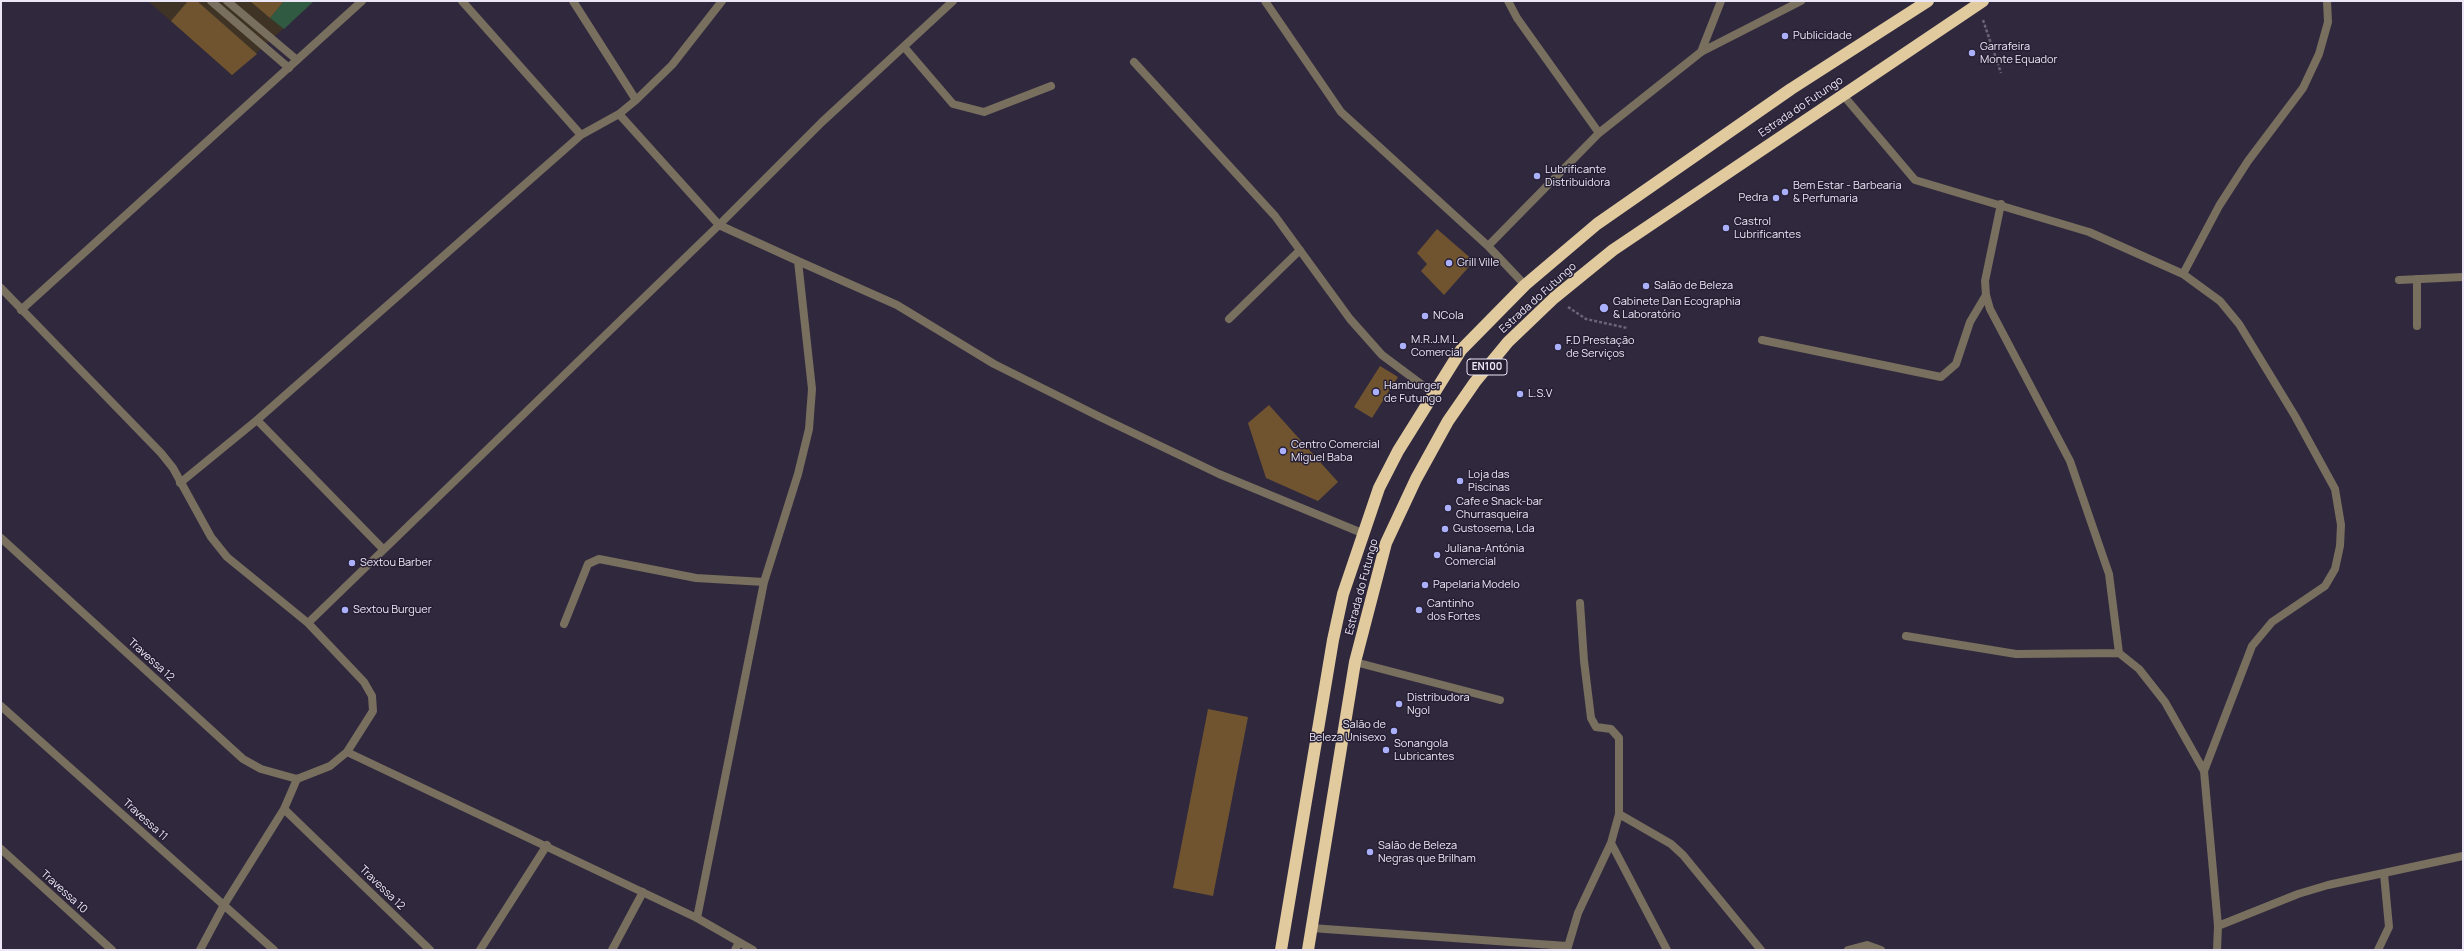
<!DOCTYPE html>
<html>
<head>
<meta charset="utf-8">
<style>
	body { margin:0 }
	#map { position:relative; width:2464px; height:951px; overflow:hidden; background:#30293e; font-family:Manrope,sans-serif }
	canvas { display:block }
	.frame { position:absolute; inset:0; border:2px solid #ebe7f6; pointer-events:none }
</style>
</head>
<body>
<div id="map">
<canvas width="2464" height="951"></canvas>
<div class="frame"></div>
</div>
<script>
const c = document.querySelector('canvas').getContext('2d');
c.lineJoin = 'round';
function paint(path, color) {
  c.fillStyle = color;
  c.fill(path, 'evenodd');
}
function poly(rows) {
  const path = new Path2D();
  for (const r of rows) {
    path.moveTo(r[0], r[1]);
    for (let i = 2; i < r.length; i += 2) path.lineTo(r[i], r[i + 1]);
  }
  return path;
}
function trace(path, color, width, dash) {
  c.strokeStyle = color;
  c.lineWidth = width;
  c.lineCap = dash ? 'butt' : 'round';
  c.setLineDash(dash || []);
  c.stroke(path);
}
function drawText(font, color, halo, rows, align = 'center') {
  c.font = font + ' Manrope,sans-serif';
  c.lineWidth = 3;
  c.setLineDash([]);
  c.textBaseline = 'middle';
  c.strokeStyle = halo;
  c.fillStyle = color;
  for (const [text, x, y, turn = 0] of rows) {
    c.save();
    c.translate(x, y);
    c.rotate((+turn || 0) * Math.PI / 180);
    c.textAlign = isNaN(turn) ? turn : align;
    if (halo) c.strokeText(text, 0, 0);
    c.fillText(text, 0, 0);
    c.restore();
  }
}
paint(poly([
	[148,1,314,1,232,75]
]), '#3e3324');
paint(poly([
	[284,1,314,1,284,29,270,18]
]), '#305a42');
paint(poly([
	[188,1,197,1,257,54,232,75,171,21],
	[250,1,284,1,270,18],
	[1437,229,1474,261,1444,295,1421,271,1427,264,1417,253],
	[1380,366,1398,377,1372,418,1354,407],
	[1269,405,1338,482,1318,501,1266,478,1248,423],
	[1208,709,1248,717,1213,896,1173,888]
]), '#705430');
trace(poly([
	[1983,20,2001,73],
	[1568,307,1586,319,1627,328]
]), '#6a6477', 2.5, [3, 2]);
trace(poly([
	[211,1,289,68],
	[227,1,297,60],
	[2417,279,2417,326]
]), '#786f5e', 8);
trace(poly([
	[462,1,581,135],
	[573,1,636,100],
	[1265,1,1341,112,1488,246,1525,285],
	[1508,1,1517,18,1599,133],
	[905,48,953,104,984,112,1051,86],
	[1701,52,1721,1],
	[1134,62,1275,216,1350,319,1382,355,1433,393],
	[1843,95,1915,180,2089,232,2183,274,2220,301,2239,324,2295,416,2335,489,2341,525,2340,546,2335,569,2325,586,2272,622,2252,646,2204,771],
	[619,114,719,225,798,261,812,389,809,429,798,474,764,582,697,918],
	[2001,204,1985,281,1986,295,1990,309,2070,461,2109,574,2119,653],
	[1488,246,1599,133,1701,52,1801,1],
	[798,261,897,305,994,364,1100,417,1219,474,1362,533],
	[2183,274,2219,206,2248,161,2303,88,2319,54,2328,22,2327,1],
	[2399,280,2463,277],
	[1,288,161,453,173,468,211,537,227,557,308,623,364,682,372,696,373,711,347,752],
	[21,310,362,1],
	[1229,319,1300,250],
	[1762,340,1941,377,1956,364,1970,322,1986,295],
	[257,420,383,549],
	[180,483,257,420,581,135,619,114,636,100,672,65,722,1],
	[1,538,243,759,261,769,297,779,330,766,347,752,697,918,753,950],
	[308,623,719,225,822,122,953,1],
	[564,624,588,564,599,559,696,578,764,582],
	[1906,636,2016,654,2119,653,2139,669,2165,702,2204,771,2218,926,2217,950],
	[1355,662,1500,700],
	[1,706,274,950],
	[284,809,430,950],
	[1619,814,1671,844,1683,855,1761,950],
	[1611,843,1667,950],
	[1,849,112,950],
	[2218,926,2298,894,2328,885,2463,856],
	[1311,928,1567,946],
	[200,950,224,905,284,809,297,779],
	[480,950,547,845],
	[612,950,643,892],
	[735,950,739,942],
	[1567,950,1578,913,1611,843,1619,814,1619,738,1611,729,1596,727,1591,718,1584,661,1580,603],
	[1848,950,1867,945,1881,950],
	[2378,950,2389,927,2384,874]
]), '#786f5e', 8);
trace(poly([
	[1281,950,1333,640,1343,594,1379,488,1398,451,1461,350,1525,285,1597,224,1791,89,1928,1],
	[1308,950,1355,662,1386,543,1416,479,1448,421,1475,382,1508,342,1554,298,1613,250,1983,1]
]), '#e1ca9e', 12);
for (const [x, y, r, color] of [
	[1785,36,4,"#aab0fb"],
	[1972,53,4,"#aab0fb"],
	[1537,176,4,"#aab0fb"],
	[1785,192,4,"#aab0fb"],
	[1776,198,4,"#aab0fb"],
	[1726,228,4,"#aab0fb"],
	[1449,263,4,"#aab0fb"],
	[1646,286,4,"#aab0fb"],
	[1604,308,5,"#aab0fb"],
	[1425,316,4,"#aab0fb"],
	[1403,346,4,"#aab0fb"],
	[1558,347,4,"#aab0fb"],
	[1376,392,4,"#aab0fb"],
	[1520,394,4,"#aab0fb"],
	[1283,451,4,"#aab0fb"],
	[1460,481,4,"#aab0fb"],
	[1448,508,4,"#aab0fb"],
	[1445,529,4,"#aab0fb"],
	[1437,555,4,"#aab0fb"],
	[352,563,4,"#aab0fb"],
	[1425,585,4,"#aab0fb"],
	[345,610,4,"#aab0fb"],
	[1419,610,4,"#aab0fb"],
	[1399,704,4,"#aab0fb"],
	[1394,731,4,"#aab0fb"],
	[1386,750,4,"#aab0fb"],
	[1370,852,4,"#aab0fb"]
]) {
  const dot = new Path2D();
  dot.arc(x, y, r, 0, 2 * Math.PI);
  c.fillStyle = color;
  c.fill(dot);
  trace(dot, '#261f34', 1.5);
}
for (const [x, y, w] of [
	[1487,367,40]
]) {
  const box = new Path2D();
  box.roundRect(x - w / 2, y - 8, w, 16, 3);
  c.fillStyle = '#261f34';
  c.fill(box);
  trace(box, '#ebe7f6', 1);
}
drawText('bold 10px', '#ebe7f6', null, [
	["EN100",1487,367]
]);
drawText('11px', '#ebe7f6', '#261f34', [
	["Publicidade",1793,36],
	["Garrafeira",1980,47],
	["Monte Equador",1980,60],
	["Lubrificante",1545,170],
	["Distribuidora",1545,183],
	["Bem Estar - Barbearia",1793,186],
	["& Perfumaria",1793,199],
	["Pedra",1768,198,"right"],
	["Castrol",1734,222],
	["Lubrificantes",1734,235],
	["Grill Ville",1457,263],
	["Salão de Beleza",1654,286],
	["Gabinete Dan Ecographia",1613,302],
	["& Laboratório",1613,315],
	["NCola",1433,316],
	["M.R.J.M.L",1411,340],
	["Comercial",1411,353],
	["F.D Prestação",1566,341],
	["de Serviços",1566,354],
	["Hamburger",1384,386],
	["de Futungo",1384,399],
	["L.S.V",1528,394],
	["Centro Comercial",1291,445],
	["Miguel Baba",1291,458],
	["Loja das",1468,475],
	["Piscinas",1468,488],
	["Cafe e Snack-bar",1456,502],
	["Churrasqueira",1456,515],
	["Gustosema, Lda",1453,529],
	["Juliana-Antónia",1445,549],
	["Comercial",1445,562],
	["Sextou Barber",360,563],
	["Papelaria Modelo",1433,585],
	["Cantinho",1427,604],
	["dos Fortes",1427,617],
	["Sextou Burguer",353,610],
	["Distribudora",1407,698],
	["Ngol",1407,711],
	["Salão de",1386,725,"right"],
	["Beleza Unisexo",1386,738,"right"],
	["Sonangola",1394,744],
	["Lubricantes",1394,757],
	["Salão de Beleza",1378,846],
	["Negras que Brilham",1378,859]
], 'left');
drawText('11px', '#ebe7f6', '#261f34', [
	["Estrada do Futungo",1801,107,-34],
	["Estrada do Futungo",1538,298,-42],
	["Estrada do Futungo",1362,587,-75],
	["Travessa 12",151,660,42],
	["Travessa 11",145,820,42],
	["Travessa 12",382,888,44],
	["Travessa 10",64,892,42]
]);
</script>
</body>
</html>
